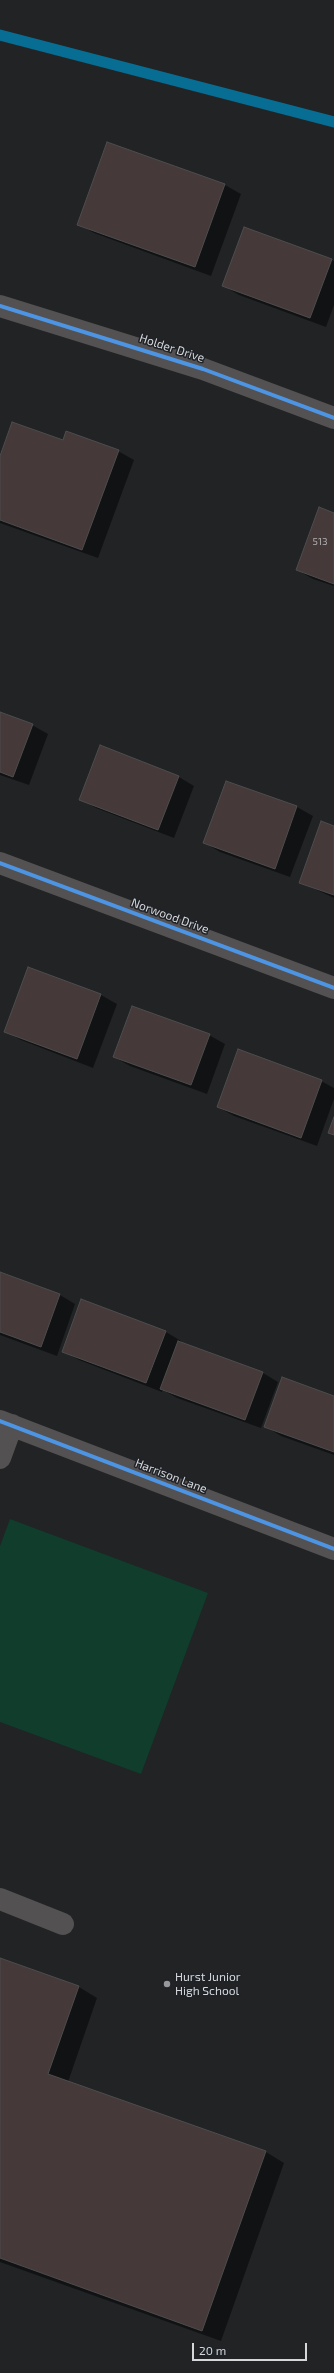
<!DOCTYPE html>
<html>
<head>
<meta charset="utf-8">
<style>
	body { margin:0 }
	#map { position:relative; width:334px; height:2373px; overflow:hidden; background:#212325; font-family:"Exo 2",sans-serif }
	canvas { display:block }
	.scale { position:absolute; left:192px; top:2343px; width:115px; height:18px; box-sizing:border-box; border:2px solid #d5d7da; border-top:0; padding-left:5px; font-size:12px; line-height:14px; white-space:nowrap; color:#d5d7da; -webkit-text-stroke:3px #1f2227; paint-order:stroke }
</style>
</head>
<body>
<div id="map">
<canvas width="334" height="2373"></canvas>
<div class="scale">20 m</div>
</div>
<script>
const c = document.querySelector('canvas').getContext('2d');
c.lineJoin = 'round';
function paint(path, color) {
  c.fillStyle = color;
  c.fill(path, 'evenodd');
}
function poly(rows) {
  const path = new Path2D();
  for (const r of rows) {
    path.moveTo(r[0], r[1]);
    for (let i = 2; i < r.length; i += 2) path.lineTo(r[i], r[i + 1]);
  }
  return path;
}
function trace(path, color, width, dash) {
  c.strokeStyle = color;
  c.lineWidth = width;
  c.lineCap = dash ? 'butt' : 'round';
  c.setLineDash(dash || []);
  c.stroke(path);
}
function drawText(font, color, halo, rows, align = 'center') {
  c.font = font + ' "Exo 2",sans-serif';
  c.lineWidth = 3;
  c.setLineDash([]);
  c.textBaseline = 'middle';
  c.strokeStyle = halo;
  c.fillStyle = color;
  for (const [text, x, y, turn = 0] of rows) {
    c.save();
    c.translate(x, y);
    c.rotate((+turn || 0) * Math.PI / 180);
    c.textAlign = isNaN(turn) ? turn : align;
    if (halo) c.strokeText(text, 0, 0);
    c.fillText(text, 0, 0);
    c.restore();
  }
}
paint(poly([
	[10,1519,208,1593,141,1774,0,1722,0,1546]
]), '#113d2d');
paint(poly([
	[107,143,225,185,241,194,211,276,94,233,78,224],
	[332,260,334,261,334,305,326,327,239,295,224,286],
	[118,451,134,460,98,558,0,523,0,458],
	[334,514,334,586,313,579,297,570],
	[0,713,32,725,48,734,29,785,0,775],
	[179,777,194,786,174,838,96,808,80,799],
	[227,782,297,807,313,816,290,877,220,852,205,843],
	[334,827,334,898,300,882],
	[29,968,101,995,117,1004,93,1068,21,1040,5,1031],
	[209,1035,225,1044,207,1094,130,1066,114,1057],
	[321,1081,334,1088,334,1099,317,1146,234,1116,218,1107],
	[0,1273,60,1295,75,1304,57,1356,0,1335],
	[166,1332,181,1341,181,1343,263,1373,278,1382,261,1428,177,1398,163,1390,162,1392,79,1360,63,1351],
	[334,1397,334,1455,281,1436,265,1426],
	[0,1960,79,1987,97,1998,68,2082,266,2152,284,2163,221,2341,0,2262]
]), '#0007');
trace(poly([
	[0,35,334,122]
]), '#076d93', 11);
const building = poly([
	[107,142,225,184,195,267,77,225,107,142],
	[244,227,332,259,310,318,222,286,244,227],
	[12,422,63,440,66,431,119,450,82,550,0,520,0,456,12,422],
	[319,507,334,513,334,584,296,570,319,507],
	[0,712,33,724,13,777,0,772,0,712],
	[100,745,179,776,158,830,79,800,100,745],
	[226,781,297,806,275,869,203,843,226,781],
	[321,821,334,826,334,895,299,883,321,821],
	[28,967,101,994,77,1059,4,1032,28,967],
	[132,1006,210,1034,191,1085,113,1057,132,1006],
	[238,1049,322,1080,301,1138,217,1107,238,1049],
	[334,1117,334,1135,328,1133,334,1117],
	[0,1272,60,1294,41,1347,0,1332,0,1272],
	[81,1299,166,1331,146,1383,62,1352,81,1299],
	[178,1341,263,1372,245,1420,160,1389,178,1341],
	[282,1377,334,1396,334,1452,264,1427,282,1377],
	[0,1958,79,1986,48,2074,266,2151,202,2331,0,2258,0,1958]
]);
paint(building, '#463939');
trace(building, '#4d4d4e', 1);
trace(poly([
	[0,306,203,369,334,418],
	[0,863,334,988],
	[0,1421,334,1549],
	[0,1458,12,1425],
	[0,1899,63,1924]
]), '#535152', 22);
trace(poly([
	[0,306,203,369,334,418],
	[0,863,334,988],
	[0,1421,334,1549]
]), '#4d94e3', 4);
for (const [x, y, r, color] of [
	[167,1984,4,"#96989b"]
]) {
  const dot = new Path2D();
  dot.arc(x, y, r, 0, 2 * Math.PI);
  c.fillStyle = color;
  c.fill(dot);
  trace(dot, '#1f2227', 1.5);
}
drawText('10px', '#b1b0b2', null, [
	["513",320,542]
]);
drawText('12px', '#d5d7da', '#1f2227', [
	["Holder Drive",172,348,18],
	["Norwood Drive",170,916,20],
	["Harrison Lane",171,1476,21]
]);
drawText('12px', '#d5d7da', '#1f2227', [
	["Hurst Junior",175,1977],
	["High School",175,1991]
], 'left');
</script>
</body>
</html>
